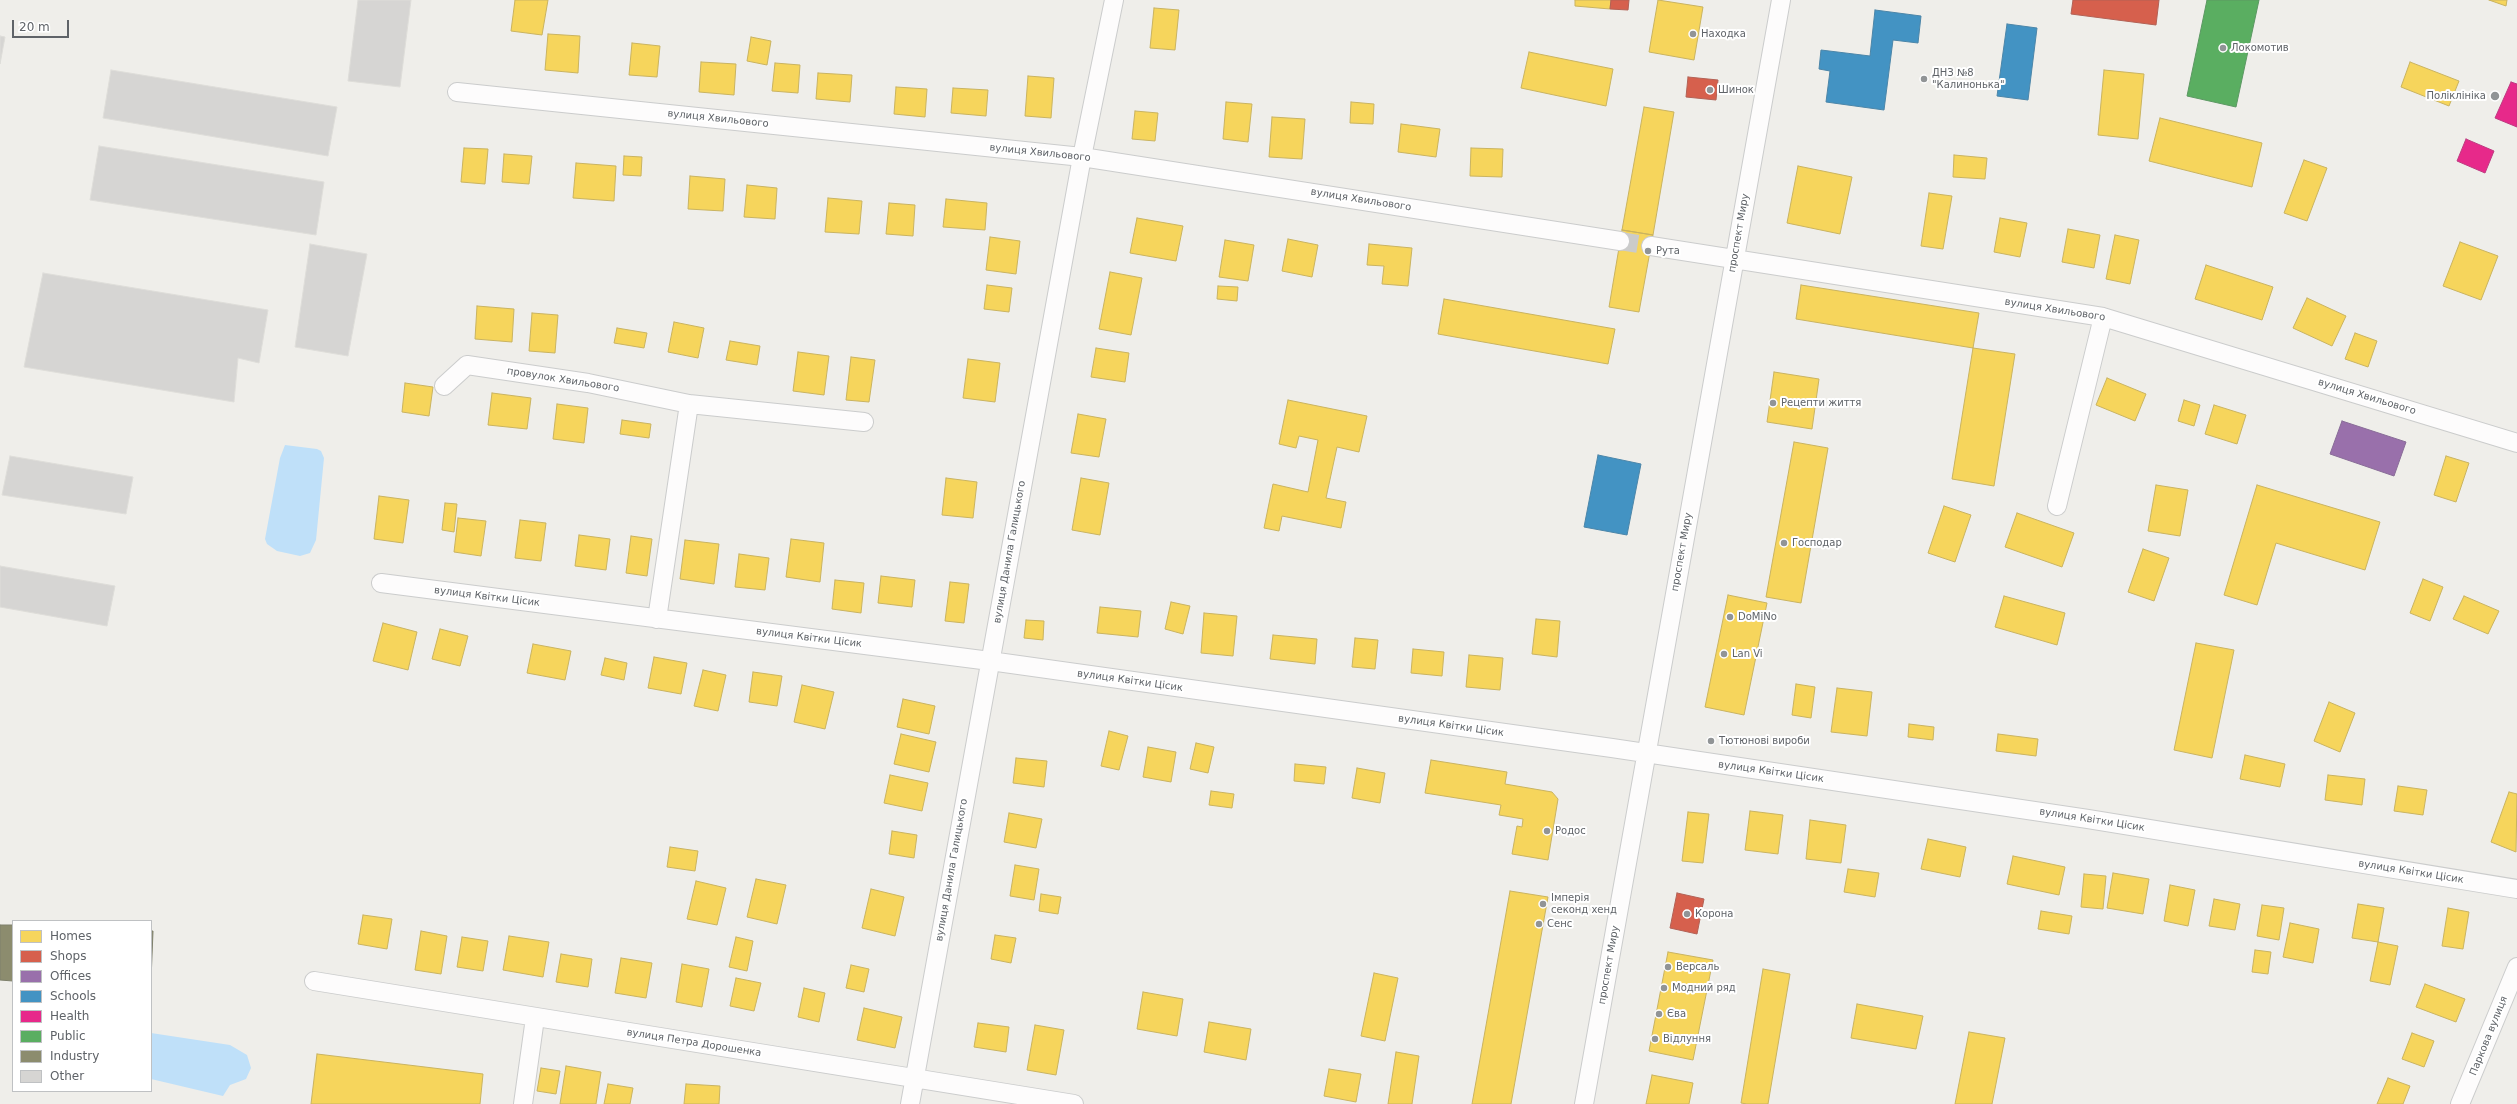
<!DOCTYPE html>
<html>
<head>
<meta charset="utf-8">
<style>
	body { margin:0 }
	#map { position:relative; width:2517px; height:1104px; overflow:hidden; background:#efeeea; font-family:"DejaVu Sans",sans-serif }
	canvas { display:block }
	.legend { position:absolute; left:12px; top:920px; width:140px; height:172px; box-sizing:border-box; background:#fff; border:1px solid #bfc1c3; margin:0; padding:5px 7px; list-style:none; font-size:12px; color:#5f6368 }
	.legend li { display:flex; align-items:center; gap:8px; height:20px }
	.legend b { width:20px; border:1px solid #bfc1c3 }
	.scale { position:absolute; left:12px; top:20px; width:57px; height:18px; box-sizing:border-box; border:2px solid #5f6368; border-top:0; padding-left:5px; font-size:12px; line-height:14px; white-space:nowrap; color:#5f6368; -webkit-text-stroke:3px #fff; paint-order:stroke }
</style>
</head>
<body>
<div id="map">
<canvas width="2517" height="1104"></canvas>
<ul class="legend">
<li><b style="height:11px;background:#f6d55c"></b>Homes</li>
<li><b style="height:11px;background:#d6604d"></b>Shops</li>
<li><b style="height:11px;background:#9970ab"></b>Offices</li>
<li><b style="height:11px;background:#4393c3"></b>Schools</li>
<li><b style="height:11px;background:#e7298a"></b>Health</li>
<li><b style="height:11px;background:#5aae61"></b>Public</li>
<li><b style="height:11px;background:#8c8c6e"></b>Industry</li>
<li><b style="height:11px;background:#d6d5d3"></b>Other</li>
</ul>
<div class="scale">20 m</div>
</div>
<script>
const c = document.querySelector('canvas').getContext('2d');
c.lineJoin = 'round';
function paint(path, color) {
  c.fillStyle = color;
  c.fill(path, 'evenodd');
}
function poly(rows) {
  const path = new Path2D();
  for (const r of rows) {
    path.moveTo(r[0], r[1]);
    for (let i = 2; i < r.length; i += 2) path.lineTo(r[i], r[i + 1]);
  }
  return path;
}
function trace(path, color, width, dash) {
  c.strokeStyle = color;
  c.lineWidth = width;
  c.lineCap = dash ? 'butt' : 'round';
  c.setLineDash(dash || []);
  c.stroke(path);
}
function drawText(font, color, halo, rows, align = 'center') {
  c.font = font + ' "DejaVu Sans",sans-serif';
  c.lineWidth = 4;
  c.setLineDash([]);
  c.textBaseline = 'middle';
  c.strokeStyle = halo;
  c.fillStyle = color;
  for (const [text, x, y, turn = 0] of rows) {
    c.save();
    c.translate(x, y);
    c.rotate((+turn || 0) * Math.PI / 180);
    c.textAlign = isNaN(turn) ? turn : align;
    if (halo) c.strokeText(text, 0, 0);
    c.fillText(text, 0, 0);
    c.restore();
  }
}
paint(poly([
	[285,445,317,449,321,451,324,458,316,540,310,553,300,556,277,551,267,544,265,539,280,458],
	[151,1033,230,1045,247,1055,251,1068,246,1079,230,1085,223,1096,151,1079]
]), '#bfe0f9');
const homes = poly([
	[515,0,548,0,542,35,511,31,515,0],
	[1575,0,1611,0,1610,9,1575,6,1575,0],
	[1658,0,1703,7,1694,60,1649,52,1658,0],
	[2489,0,2507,0,2506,6,2489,0],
	[1154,8,1179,10,1175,50,1150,48,1154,8],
	[548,34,580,36,578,73,545,70,548,34],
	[751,37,771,41,767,65,747,61,751,37],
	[632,43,660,46,657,77,629,75,632,43],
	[1529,52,1613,69,1606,106,1521,88,1529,52],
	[701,62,736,64,734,95,699,92,701,62],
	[2410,62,2459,81,2449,106,2401,87,2410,62],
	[775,63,800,65,798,93,772,91,775,63],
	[2104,70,2144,74,2138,139,2098,135,2104,70],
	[818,73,852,75,850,102,816,99,818,73],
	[1028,76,1054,78,1051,118,1025,116,1028,76],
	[896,87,927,89,925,117,894,114,896,87],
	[953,88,988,90,986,116,951,113,953,88],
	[1226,102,1252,104,1248,142,1223,139,1226,102],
	[1351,102,1374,104,1373,124,1350,123,1351,102],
	[1644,107,1674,112,1653,235,1622,230,1644,107],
	[1135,111,1158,113,1155,141,1132,139,1135,111],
	[1272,117,1305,119,1302,159,1269,157,1272,117],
	[2160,118,2262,143,2252,187,2149,161,2160,118],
	[1401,124,1440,129,1436,157,1398,152,1401,124],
	[464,148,488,149,485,184,461,182,464,148],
	[1471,148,1503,149,1502,177,1470,176,1471,148],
	[504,154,532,156,529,184,502,182,504,154],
	[1954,155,1987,158,1985,179,1953,177,1954,155],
	[624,156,642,157,641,176,623,175,624,156],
	[2304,160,2327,168,2307,221,2284,213,2304,160],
	[576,163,616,166,614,201,573,198,576,163],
	[1798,166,1852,177,1840,234,1787,223,1798,166],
	[690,176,725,179,723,211,688,209,690,176],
	[747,185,777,188,775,219,744,217,747,185],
	[1929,193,1952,196,1943,249,1921,246,1929,193],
	[828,198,862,201,859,234,825,232,828,198],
	[946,199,987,203,985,230,943,227,946,199],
	[889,203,915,205,913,236,886,234,889,203],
	[1137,218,1183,226,1176,261,1130,253,1137,218],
	[2000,218,2027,223,2020,257,1994,252,2000,218],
	[2068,229,2100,235,2094,268,2062,262,2068,229],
	[1622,230,1653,235,1639,312,1609,307,1622,230],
	[2115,235,2139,240,2130,284,2106,279,2115,235],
	[990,237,1020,241,1016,274,986,270,990,237],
	[1288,239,1318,245,1312,277,1282,271,1288,239],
	[1225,240,1254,245,1248,281,1219,277,1225,240],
	[2460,242,2498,256,2481,300,2443,286,2460,242],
	[1369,244,1412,248,1408,286,1382,284,1384,266,1367,265,1369,244],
	[2206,265,2273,287,2262,320,2195,299,2206,265],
	[1110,272,1142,278,1131,335,1099,329,1110,272],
	[987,285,1012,288,1009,312,984,309,987,285],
	[1801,285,1979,313,1973,348,1796,319,1801,285],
	[1218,286,1238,287,1237,301,1217,299,1218,286],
	[2307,298,2346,316,2332,346,2293,328,2307,298],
	[1444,299,1615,329,1608,364,1438,334,1444,299],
	[477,306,514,309,512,342,475,339,477,306],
	[532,313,558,315,555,353,529,351,532,313],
	[674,322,704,328,698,358,668,352,674,322],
	[617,328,647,333,644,348,614,343,617,328],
	[2355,333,2377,341,2368,367,2345,359,2355,333],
	[730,341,760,346,757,365,726,360,730,341],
	[1096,348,1129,353,1125,382,1091,377,1096,348],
	[1973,348,2015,354,1994,486,1952,479,1973,348],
	[798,352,829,356,824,395,793,391,798,352],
	[851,357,875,360,869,402,846,400,851,357],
	[968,359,1000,363,995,402,963,398,968,359],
	[1774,372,1819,379,1812,429,1767,422,1774,372],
	[2107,378,2146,394,2135,421,2096,405,2107,378],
	[405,383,433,387,429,416,402,412,405,383],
	[492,393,531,398,527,429,488,425,492,393],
	[1288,400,1367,416,1359,452,1337,447,1326,498,1346,502,1341,528,1282,516,1279,531,1264,528,1273,484,1308,492,1318,440,1299,436,1296,448,1279,444,1288,400],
	[2184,400,2200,405,2194,426,2178,421,2184,400],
	[557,404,588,408,584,443,553,439,557,404],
	[2214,405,2246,415,2237,444,2205,434,2214,405],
	[1078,414,1106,419,1099,457,1071,453,1078,414],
	[622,420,651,424,649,438,620,434,622,420],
	[1794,442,1828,448,1801,603,1766,597,1794,442],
	[2446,456,2469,463,2456,502,2434,495,2446,456],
	[946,478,977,482,973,518,942,515,946,478],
	[1081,478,1109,483,1100,535,1072,530,1081,478],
	[2156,485,2188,490,2180,536,2148,531,2156,485],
	[2257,485,2380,522,2365,570,2276,543,2257,605,2224,595,2257,485],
	[379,496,409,500,403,543,374,539,379,496],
	[445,503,457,504,454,532,442,530,445,503],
	[1944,506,1971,515,1955,562,1928,553,1944,506],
	[2017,513,2074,533,2062,567,2005,547,2017,513],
	[458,518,486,521,481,556,454,552,458,518],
	[520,520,546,523,541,561,515,558,520,520],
	[579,535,610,539,606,570,575,566,579,535],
	[631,536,652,539,647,576,626,573,631,536],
	[791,539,824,543,820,582,786,577,791,539],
	[685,540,719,544,714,584,680,579,685,540],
	[2143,549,2169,558,2154,601,2128,592,2143,549],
	[739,554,769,558,765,590,735,587,739,554],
	[881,576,915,580,912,607,878,603,881,576],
	[2423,579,2443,587,2430,621,2410,613,2423,579],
	[835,580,864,583,861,613,832,609,835,580],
	[950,582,969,584,964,623,945,621,950,582],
	[1728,595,1767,603,1744,715,1705,707,1728,595],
	[2004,596,2065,613,2057,645,1995,627,2004,596],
	[2464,596,2499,611,2488,634,2453,619,2464,596],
	[1171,602,1190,606,1183,634,1165,629,1171,602],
	[1100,607,1141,611,1138,637,1097,633,1100,607],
	[1204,613,1237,616,1233,656,1201,653,1204,613],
	[1536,619,1560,621,1557,657,1532,654,1536,619],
	[1026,620,1044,621,1043,640,1024,638,1026,620],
	[383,623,417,632,408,670,373,661,383,623],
	[440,629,468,636,460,666,432,659,440,629],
	[1273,635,1317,639,1315,664,1270,659,1273,635],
	[1355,638,1378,640,1375,669,1352,667,1355,638],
	[2196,643,2234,650,2212,758,2174,750,2196,643],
	[533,644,571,651,565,680,527,673,533,644],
	[1413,649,1444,652,1442,676,1411,673,1413,649],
	[1469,655,1503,658,1500,690,1466,687,1469,655],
	[654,657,687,663,681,694,648,688,654,657],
	[605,658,627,663,624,680,601,675,605,658],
	[703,670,726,675,718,711,694,706,703,670],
	[753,672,782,676,777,706,749,702,753,672],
	[1796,684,1815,687,1811,718,1792,715,1796,684],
	[802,685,834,692,825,729,794,722,802,685],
	[1837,688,1872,692,1867,736,1831,732,1837,688],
	[903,699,935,706,929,734,897,727,903,699],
	[2329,702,2355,713,2340,752,2314,741,2329,702],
	[1909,724,1934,727,1933,740,1908,737,1909,724],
	[1109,731,1128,736,1119,770,1101,766,1109,731],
	[901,734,936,742,929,772,894,764,901,734],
	[1998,734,2038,739,2036,756,1996,751,1998,734],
	[1196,743,1214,747,1208,773,1190,769,1196,743],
	[1148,747,1176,752,1171,782,1143,777,1148,747],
	[2245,755,2285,764,2280,787,2240,779,2245,755],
	[1016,758,1047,761,1044,787,1013,783,1016,758],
	[1431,760,1507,772,1505,784,1552,792,1558,799,1548,860,1512,854,1517,826,1522,827,1523,819,1499,815,1501,805,1425,793,1431,760],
	[1295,764,1326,767,1324,784,1294,781,1295,764],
	[1357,768,1385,773,1380,803,1352,798,1357,768],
	[890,775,928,783,922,811,884,803,890,775],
	[2328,775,2365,779,2362,805,2325,800,2328,775],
	[2398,786,2427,790,2423,815,2394,811,2398,786],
	[1211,791,1234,794,1232,808,1209,805,1211,791],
	[2509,792,2517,794,2516,852,2491,842,2509,792],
	[1750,811,1783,815,1778,854,1745,850,1750,811],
	[1688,812,1709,814,1703,863,1682,861,1688,812],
	[1009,813,1042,819,1036,848,1004,842,1009,813],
	[1810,820,1846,825,1841,863,1806,859,1810,820],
	[892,831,917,835,914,858,889,854,892,831],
	[1928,839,1966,847,1960,877,1921,869,1928,839],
	[670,847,698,851,695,871,667,867,670,847],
	[2013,856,2065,867,2059,895,2007,884,2013,856],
	[1015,865,1039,869,1034,900,1010,896,1015,865],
	[1848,869,1879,873,1875,897,1844,892,1848,869],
	[2113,873,2149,879,2143,914,2107,908,2113,873],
	[2084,874,2106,876,2103,909,2081,907,2084,874],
	[756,879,786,885,777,924,747,917,756,879],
	[696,881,726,888,717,925,687,919,696,881],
	[2170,885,2195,890,2188,926,2164,921,2170,885],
	[871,889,904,897,895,936,862,928,871,889],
	[1510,891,1548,897,1511,1104,1472,1104,1510,891],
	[1041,894,1061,897,1058,914,1039,911,1041,894],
	[2214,899,2240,904,2235,930,2209,926,2214,899],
	[2358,904,2384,908,2378,942,2352,938,2358,904],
	[2262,905,2284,908,2279,940,2257,936,2262,905],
	[2448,908,2469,912,2463,949,2442,946,2448,908],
	[2041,911,2072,916,2069,934,2038,929,2041,911],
	[363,915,392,919,387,949,358,944,363,915],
	[2290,923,2319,929,2313,963,2283,957,2290,923],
	[421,931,447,936,441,974,415,970,421,931],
	[995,935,1016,938,1011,963,991,959,995,935],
	[509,936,549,942,543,977,503,970,509,936],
	[462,937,488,941,483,971,457,967,462,937],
	[736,937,753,941,747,971,729,967,736,937],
	[2378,942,2398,946,2390,985,2370,981,2378,942],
	[2255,950,2271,952,2268,974,2252,972,2255,950],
	[1668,952,1713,960,1693,1060,1649,1051,1668,952],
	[561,954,592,959,588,987,556,982,561,954],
	[621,958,652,963,646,998,615,993,621,958],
	[682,964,709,969,702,1007,676,1002,682,964],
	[851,965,869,969,864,992,846,988,851,965],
	[1763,969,1790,974,1768,1104,1747,1104,1741,1103,1763,969],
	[1374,973,1398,978,1385,1041,1361,1036,1374,973],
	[736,978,761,983,754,1011,730,1006,736,978],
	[2425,984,2465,999,2456,1022,2416,1007,2425,984],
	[804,988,825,993,819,1022,798,1017,804,988],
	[1143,992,1183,999,1177,1036,1137,1029,1143,992],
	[1857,1004,1923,1016,1916,1049,1851,1038,1857,1004],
	[864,1008,902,1017,895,1048,857,1040,864,1008],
	[1209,1022,1251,1029,1246,1060,1204,1052,1209,1022],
	[978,1023,1009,1027,1006,1052,974,1047,978,1023],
	[1035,1025,1064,1030,1056,1075,1027,1070,1035,1025],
	[1969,1032,2005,1038,1992,1104,1955,1104,1969,1032],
	[2412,1033,2434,1041,2424,1067,2402,1059,2412,1033],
	[1396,1052,1419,1056,1412,1104,1388,1104,1396,1052],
	[317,1054,483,1074,480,1104,311,1104,317,1054],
	[566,1066,601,1072,596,1104,560,1104,566,1066],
	[541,1068,560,1071,556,1094,537,1091,541,1068],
	[1329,1069,1361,1074,1356,1102,1324,1096,1329,1069],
	[1652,1075,1693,1083,1689,1104,1646,1104,1652,1075],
	[2388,1078,2410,1086,2403,1104,2377,1104,2388,1078],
	[608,1084,633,1088,630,1104,604,1104,608,1084],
	[686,1084,720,1086,719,1104,684,1104,686,1084]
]);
paint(homes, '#f6d55c');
trace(homes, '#c9b360', 1);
const shops = poly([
	[1611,0,1629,0,1628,10,1610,9,1611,0],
	[2073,0,2159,0,2156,25,2071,14,2073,0],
	[1688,77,1718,80,1716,100,1686,97,1688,77],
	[1677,893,1704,899,1697,934,1670,928,1677,893]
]);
paint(shops, '#d6604d');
trace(shops, '#b26155', 1);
const offices = poly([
	[2342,421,2406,442,2394,476,2330,454,2342,421]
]);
paint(offices, '#9970ab');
trace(offices, '#886c97', 1);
const schools = poly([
	[1875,10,1921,16,1918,43,1893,40,1884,110,1826,102,1830,71,1819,69,1821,50,1870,56,1875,10],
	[2007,24,2037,28,2028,100,1997,96,2007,24],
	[1598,455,1641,464,1627,535,1584,527,1598,455]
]);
paint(schools, '#4393c3');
trace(schools, '#4b85a8', 1);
const health = poly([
	[2511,82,2517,84,2517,127,2495,118,2511,82],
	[2466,139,2494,151,2485,173,2457,161,2466,139]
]);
paint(health, '#e7298a');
trace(health, '#be3a80', 1);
const public = poly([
	[2207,0,2259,0,2236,107,2187,96,2207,0]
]);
paint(public, '#5aae61');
trace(public, '#5c9863', 1);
const industry = poly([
	[0,925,13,925,13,981,0,980,0,925],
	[151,931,153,931,151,980,151,931]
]);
paint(industry, '#8c8c6e');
trace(industry, '#7e806c', 1);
const building = poly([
	[358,0,411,0,400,87,348,81,358,0],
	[0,36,5,37,0,64,0,36],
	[111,70,337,107,328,156,103,118,111,70],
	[99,146,324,182,316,235,90,200,99,146],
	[310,244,367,254,348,356,295,347,310,244],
	[43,273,268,310,259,363,238,358,234,402,24,367,43,273],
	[10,456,133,477,126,514,2,495,10,456],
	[0,566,115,586,107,626,0,607,0,566]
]);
paint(building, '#d6d5d3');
trace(building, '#deddd9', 1);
trace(poly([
	[1620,241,1651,246]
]), '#cbcbca', 18, [18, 9]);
const minor = poly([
	[457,92,1082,157,1620,241],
	[1651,246,2103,317,2517,443],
	[444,386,467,365,588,383,689,404,864,422],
	[2057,506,2103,317],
	[381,583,990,661,1612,748,2088,819,2517,889],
	[657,619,689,404],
	[314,981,1074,1104],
	[523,1104,535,1018],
	[910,1104,1082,157,1114,0],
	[1584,1104,1781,0],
	[2460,1104,2517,967]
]);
trace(minor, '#cbcccc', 20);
trace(minor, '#fdfcfc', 18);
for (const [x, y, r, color] of [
	[1693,34,4,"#919496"],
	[2223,48,4,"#919496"],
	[1924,79,4,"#919496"],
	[1710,90,4,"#919496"],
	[2495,96,5,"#919496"],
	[1648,251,4,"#919496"],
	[1773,403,4,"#919496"],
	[1784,543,4,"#919496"],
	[1730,617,4,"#919496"],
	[1724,654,4,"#919496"],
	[1711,741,4,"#919496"],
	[1547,831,4,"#919496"],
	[1543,904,4,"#919496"],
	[1687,914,4,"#919496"],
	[1539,924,4,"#919496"],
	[1668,967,4,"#919496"],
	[1664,988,4,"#919496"],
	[1659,1014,4,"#919496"],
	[1655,1039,4,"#919496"]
]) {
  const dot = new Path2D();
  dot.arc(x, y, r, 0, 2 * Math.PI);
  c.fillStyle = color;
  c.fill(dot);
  trace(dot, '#fff', 1.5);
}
drawText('10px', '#5f6368', '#fff', [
	["Находка",1701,34],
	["Локомотив",2231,48],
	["ДНЗ №8",1932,73],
	["\"Калинонька\"",1932,85],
	["Шинок",1718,90],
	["Поліклініка",2486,96,"right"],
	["Рута",1656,251],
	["Рецепти життя",1781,403],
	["Господар",1792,543],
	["DoMiNo",1738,617],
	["Lan Vi",1732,654],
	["Тютюнові вироби",1719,741],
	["Родос",1555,831],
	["Імперія",1551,898],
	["секонд хенд",1551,910],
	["Корона",1695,914],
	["Сенс",1547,924],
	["Версаль",1676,967],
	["Модний ряд",1672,988],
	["Єва",1667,1014],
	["Відлуння",1663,1039]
], 'left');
drawText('10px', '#5f6368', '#fff', [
	["вулиця Хвильового",718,119,6],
	["вулиця Хвильового",1040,153,6],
	["вулиця Хвильового",1361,200,9],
	["проспект Миру",1739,233,-80],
	["вулиця Хвильового",2055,310,9],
	["провулок Хвильового",563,380,9],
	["вулиця Хвильового",2367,397,17],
	["вулиця Данила Галицького",1010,552,-80],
	["проспект Миру",1682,552,-80],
	["вулиця Квітки Цісик",487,597,7],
	["вулиця Квітки Цісик",809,638,7],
	["вулиця Квітки Цісик",1130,681,8],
	["вулиця Квітки Цісик",1451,726,8],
	["вулиця Квітки Цісик",1771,772,8],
	["вулиця Квітки Цісик",2092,820,9],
	["вулиця Данила Галицького",952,870,-80],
	["вулиця Квітки Цісик",2411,872,9],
	["проспект Миру",1609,965,-80],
	["Паркова вулиця",2489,1036,-68],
	["вулиця Петра Дорошенка",694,1043,9]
]);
</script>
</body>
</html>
